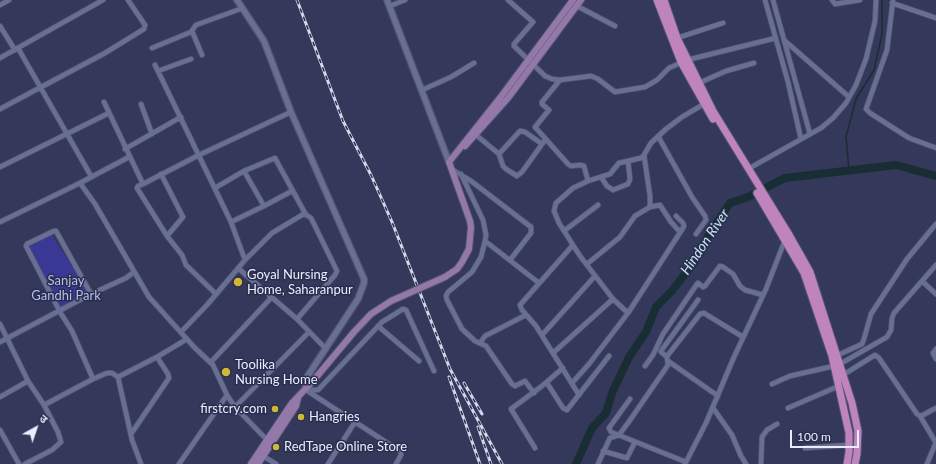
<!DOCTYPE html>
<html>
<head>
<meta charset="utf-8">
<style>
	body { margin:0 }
	#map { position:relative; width:936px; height:464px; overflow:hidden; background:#34385a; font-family:Lato,"Noto Sans Devanagari",sans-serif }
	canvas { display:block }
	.north { position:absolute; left:16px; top:408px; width:40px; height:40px; -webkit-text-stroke:3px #2a2e4f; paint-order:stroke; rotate:40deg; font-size:11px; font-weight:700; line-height:16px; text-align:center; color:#eaedfe }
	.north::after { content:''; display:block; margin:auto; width:14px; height:18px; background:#eaedfe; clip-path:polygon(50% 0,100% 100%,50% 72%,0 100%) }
	.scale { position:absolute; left:790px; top:430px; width:69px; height:18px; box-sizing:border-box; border:2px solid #eaedfe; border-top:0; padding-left:5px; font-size:12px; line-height:14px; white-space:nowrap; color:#eaedfe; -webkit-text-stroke:3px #2a2e4f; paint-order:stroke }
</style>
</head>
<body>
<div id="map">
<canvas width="936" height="464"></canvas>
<div class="north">उ</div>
<div class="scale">100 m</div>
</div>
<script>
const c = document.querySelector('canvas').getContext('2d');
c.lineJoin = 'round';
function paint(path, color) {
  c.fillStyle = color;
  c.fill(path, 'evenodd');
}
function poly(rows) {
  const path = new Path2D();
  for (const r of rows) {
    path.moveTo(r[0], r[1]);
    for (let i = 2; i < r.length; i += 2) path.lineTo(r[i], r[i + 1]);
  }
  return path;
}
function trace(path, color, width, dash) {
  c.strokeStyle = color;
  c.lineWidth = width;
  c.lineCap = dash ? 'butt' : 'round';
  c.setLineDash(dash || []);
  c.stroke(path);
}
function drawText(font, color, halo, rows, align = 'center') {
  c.font = font + ' Lato,sans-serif';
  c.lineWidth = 3;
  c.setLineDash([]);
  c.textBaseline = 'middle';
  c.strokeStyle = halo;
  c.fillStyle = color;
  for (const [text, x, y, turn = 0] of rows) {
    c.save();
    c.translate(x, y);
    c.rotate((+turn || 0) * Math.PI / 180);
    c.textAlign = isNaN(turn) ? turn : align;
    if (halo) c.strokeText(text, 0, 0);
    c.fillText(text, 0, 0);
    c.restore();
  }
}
paint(poly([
	[51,234,91,295,59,315,27,247]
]), '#393894');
trace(poly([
	[849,171,846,137,856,99,874,70,882,34,882,0]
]), '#182e34', 1.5);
trace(poly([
	[576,464,592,428,606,413,612,393,629,357,646,332,656,307,672,291,694,262,710,233,730,203,748,197,785,178,896,165,936,176]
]), '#182e34', 8);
const minor = poly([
	[508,0,533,22,514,44,514,46,545,76,552,79,560,80,591,76,598,79,615,92,645,87,657,80,669,68,687,60,776,38],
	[765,0,788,82,801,139],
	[773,0,810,134],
	[832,0,835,4,860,0],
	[893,0,887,50,866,109,870,113,909,138,936,148],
	[892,3,936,18],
	[0,5,9,0],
	[390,6,405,0],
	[577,6,615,26],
	[0,26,15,50],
	[192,31,202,55],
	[677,38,723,23],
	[784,40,849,97],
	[18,48,91,176],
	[152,48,191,32,196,25,243,8],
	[0,58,103,0],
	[155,65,231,222,245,260],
	[158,71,191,59],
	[560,80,542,102,542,104,549,110,535,127,568,164,571,166,581,165,584,166,588,181],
	[699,83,726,71,754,63],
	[422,90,451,77,474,63],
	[104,102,143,184],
	[141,104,152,134],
	[0,109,105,53,144,29,145,25,128,0],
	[476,135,499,154,503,166,506,169,517,176,522,172,545,140],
	[658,136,692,197,705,216,706,220,696,234],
	[125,149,181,117],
	[499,154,520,131,525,132,542,144],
	[0,167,109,113],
	[451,169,471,181,531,227,531,233,510,260],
	[748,169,821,128,833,118,846,103,856,85,866,59,875,21,876,0],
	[244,171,275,158,306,215],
	[161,174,183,217,167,236,137,188,138,186,143,184,199,155,291,112],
	[461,174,483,220,486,235,485,241,481,257,472,272,448,292,446,296,447,300,462,329,475,341,486,346,512,384,515,386,525,381,534,393],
	[601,177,607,186,613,190,628,184,630,179,628,161],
	[80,183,129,157],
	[215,188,244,171,264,206,231,222],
	[264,206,292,191],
	[650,207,660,205,671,222,680,232],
	[0,222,80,183,95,204,149,297,194,347,213,365,227,395,179,464],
	[564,231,598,205],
	[167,236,182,255,186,265,216,294],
	[485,241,539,283],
	[573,245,520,305,522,310,536,326,579,395],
	[587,264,620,237,635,216,650,207,650,196,644,155],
	[239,269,297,319],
	[922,281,936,294],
	[91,294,56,231,54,231,27,244,26,246,60,312,72,331,93,379],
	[613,299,628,313],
	[0,324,28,381,44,405,93,379,107,373,112,373,118,377,132,440,141,464],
	[378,326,419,361],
	[181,332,207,305,245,260,272,233,302,215,305,214,311,218,337,271,335,275,297,319,326,349],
	[542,335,595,276],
	[0,342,91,294,126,278,134,272],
	[480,343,485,336,526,315],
	[936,349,933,353,936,359],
	[553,353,613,299,580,256,559,223,554,211,556,203,573,188,588,181,610,174,619,163,641,158,644,155,651,143,666,129,682,117,704,104],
	[836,356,862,344,864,339,871,314,907,259,936,224],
	[667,357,661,352,661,351,698,300],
	[668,361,718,396],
	[211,362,271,298],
	[840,364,887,337,891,330,892,318,894,313,936,265],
	[645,366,653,355,663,334,697,284,698,283,703,287,705,286,720,266,723,267,733,274,740,286,745,290,763,295],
	[843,375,875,355,879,358,917,414,920,416,923,415,936,408],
	[118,377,157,357,187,339],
	[547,383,563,408,567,410,609,356],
	[572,383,589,364,628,313,683,228,684,226,683,223,676,216],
	[772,384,790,376,834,366],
	[305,390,318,390,382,322,403,309,406,310,434,371],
	[306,390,398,450,401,452,401,455,396,464],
	[227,395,235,407,309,332],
	[0,397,28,381],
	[630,399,609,428,611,432,686,462],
	[235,407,269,442],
	[713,408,732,435,741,456,746,464],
	[788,408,839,386],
	[920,416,936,443],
	[0,430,19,464],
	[131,434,169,378,168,374,157,357],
	[535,448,511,409,542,386,563,368],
	[805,448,849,445],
	[603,451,627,458,635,442],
	[263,456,276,464],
	[25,464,52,450,61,442,58,432,44,405],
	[328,464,355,422],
	[598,464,610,438,619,435,628,423,668,365,667,357,668,355,700,314,704,313,707,315,743,337],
	[685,464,706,423,734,357,766,289,785,240],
	[761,464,762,437,767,430,777,424],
	[927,464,936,442]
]);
const tertiary = poly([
	[237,0,264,41,291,112,364,279,364,283,358,299,307,377,305,390],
	[387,0,449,162]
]);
const secondary = poly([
	[465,146,508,98,581,0],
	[454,176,449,162,503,94,573,0],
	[251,464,292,403,313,381],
	[258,464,296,406,298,398]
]);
const primary = poly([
	[657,0,681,62,713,119],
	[664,0,677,38,713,111,788,233,810,272,852,403,858,431,857,454,855,464],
	[757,193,804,273,832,356,849,433,849,452,847,464]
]);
trace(minor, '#525570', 6);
trace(tertiary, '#525570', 8);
trace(secondary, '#525570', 8);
trace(primary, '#525570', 9);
trace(minor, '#696e93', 4.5);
trace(tertiary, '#696e93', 5.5);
trace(secondary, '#9478a9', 6);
trace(primary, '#bf83be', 7);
const rail = poly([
	[297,0,343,121,371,175,392,222,450,369,502,464],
	[449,377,480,464],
	[464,383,482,414],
	[478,427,491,464]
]);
trace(rail, '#d4d7ea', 3);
trace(rail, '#2a2e4f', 1.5, [4.5]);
const secondaryBridge = poly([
	[313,381,354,332,371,314,391,301,445,277,457,269,462,262,469,249,471,227,470,221,454,176]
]);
trace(secondaryBridge, '#525570', 8, []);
trace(secondaryBridge, '#9478a9', 6);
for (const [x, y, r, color] of [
	[238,282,5,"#d0b837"],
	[226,372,5,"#d0b837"],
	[275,409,4,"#d0b837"],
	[301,417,4,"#d0b837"],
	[276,447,4,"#d0b837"]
]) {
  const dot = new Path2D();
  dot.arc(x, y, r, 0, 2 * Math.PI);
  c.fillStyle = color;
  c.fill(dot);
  trace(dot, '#2a2e4f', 1.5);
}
drawText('13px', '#eaedfe', '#2a2e4f', [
	["Goyal Nursing",247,275],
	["Home, Saharanpur",247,290],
	["Toolika",235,365],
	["Nursing Home",235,380],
	["firstcry.com",267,409,"right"],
	["Hangries",309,417],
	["RedTape Online Store",284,447]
], 'left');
drawText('13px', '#b5bcee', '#2a2e4f', [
	["Sanjay",66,281],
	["Gandhi Park",66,296]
]);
drawText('italic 14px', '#c8e7f1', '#2a2e4f', [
	["Hindon River",705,242,-56]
]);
</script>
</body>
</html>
